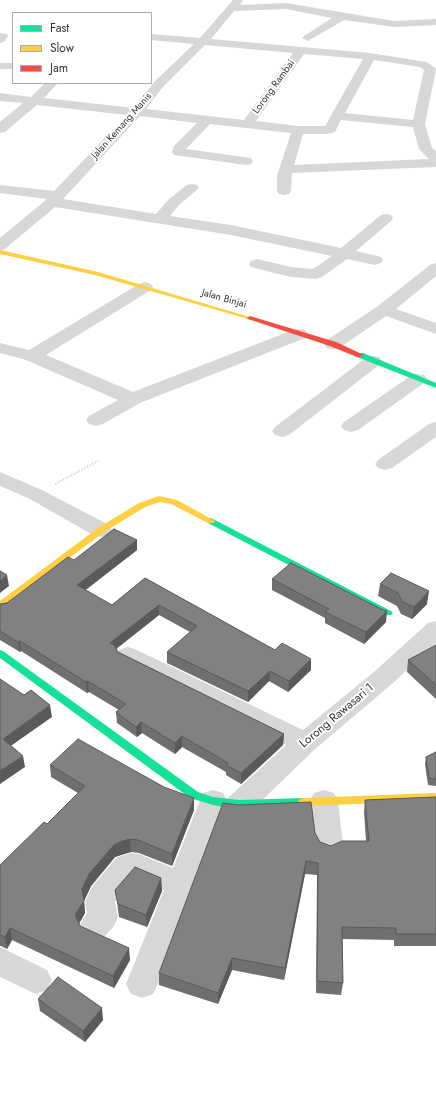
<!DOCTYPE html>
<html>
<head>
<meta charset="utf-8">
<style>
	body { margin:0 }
	#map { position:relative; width:436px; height:1102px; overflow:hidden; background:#fff; font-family:Jost,sans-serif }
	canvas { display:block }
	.legend { position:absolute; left:12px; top:12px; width:140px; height:72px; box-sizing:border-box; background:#fff; border:1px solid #adadad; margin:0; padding:5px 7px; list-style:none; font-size:12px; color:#333 }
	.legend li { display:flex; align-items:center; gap:8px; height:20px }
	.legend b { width:20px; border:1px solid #adadad }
</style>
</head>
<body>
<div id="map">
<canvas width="436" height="1102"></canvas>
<ul class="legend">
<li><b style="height:5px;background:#16e098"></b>Fast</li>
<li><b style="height:5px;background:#ffcf43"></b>Slow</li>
<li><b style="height:5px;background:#f24e42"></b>Jam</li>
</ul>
</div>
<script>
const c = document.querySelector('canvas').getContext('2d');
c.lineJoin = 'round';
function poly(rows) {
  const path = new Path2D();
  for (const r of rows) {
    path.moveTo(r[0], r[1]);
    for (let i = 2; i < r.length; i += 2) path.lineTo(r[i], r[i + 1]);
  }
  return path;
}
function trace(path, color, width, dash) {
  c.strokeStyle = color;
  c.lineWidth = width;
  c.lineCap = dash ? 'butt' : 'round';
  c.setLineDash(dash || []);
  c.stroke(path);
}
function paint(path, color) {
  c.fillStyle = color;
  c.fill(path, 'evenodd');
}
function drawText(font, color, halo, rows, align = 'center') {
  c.font = font + ' Jost,sans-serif';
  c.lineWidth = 4;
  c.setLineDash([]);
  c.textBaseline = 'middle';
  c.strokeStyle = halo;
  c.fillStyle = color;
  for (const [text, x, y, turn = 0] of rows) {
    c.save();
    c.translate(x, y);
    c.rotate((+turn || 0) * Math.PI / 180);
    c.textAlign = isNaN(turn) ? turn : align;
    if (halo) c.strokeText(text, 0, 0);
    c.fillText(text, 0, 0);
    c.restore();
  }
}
trace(poly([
	[55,484,98,461]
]), '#d6d6d6', 2, [1.5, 1.5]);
paint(poly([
	[233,0,243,0,240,5,286,3,394,21,436,19,436,25,394,27,344,20,308,41,302,38,304,36,332,18,286,9,234,11,211,39,370,53,427,62,436,69,425,124,432,148,436,151,436,167,292,173,291,191,289,194,284,195,279,194,277,191,277,176,291,133,210,124,186,149,251,158,253,161,251,164,246,165,174,155,172,152,174,146,197,123,140,116,63,199,156,214,169,199,187,185,192,184,197,185,199,188,179,205,170,216,231,225,341,248,381,215,386,214,391,215,393,218,391,221,356,251,381,257,383,260,381,263,375,265,347,259,322,277,316,279,291,277,251,267,249,264,251,261,257,259,291,267,313,269,332,256,231,235,55,207,5,249,0,251,0,238,47,199,0,193,0,185,54,191,127,115,37,105,5,132,0,133,0,122,23,103,0,101,0,93,31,97,45,83,58,83,44,98,134,108,154,82,194,44,151,40,151,34,200,38,233,0],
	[205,45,293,53,244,120,146,109,162,88,205,45],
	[304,54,363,59,325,126,298,126,256,121,304,54],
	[374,60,420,67,424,70,413,120,345,113,374,60],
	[341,120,413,127,419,149,429,159,294,165,303,134,327,134,335,132,341,120],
	[0,33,7,34,8,36,4,42,0,43,0,33],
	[0,63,13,63,13,69,0,69,0,63],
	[436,263,436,276,396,309,436,323,436,334,386,316,339,348,333,349,327,348,324,344,327,340,378,306,430,265,436,263],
	[145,282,151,284,153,287,151,290,46,355,133,392,293,330,299,329,305,330,308,334,305,338,140,403,103,424,96,426,89,424,86,420,89,416,118,400,26,360,0,353,0,343,29,350,139,284,145,282],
	[373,356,379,357,382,361,379,365,289,435,282,437,275,435,272,431,275,427,367,357,373,356],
	[418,374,424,375,427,379,424,383,358,430,351,432,344,430,341,426,344,422,412,375,418,374],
	[436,422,436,437,392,468,385,470,378,468,375,464,378,460,429,424,436,422],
	[0,472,42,490,109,525,112,530,109,535,101,537,93,535,28,498,0,486,0,472],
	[436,621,436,643,393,683,314,750,249,813,239,816,229,813,225,805,229,797,286,745,119,662,116,656,119,650,128,647,137,650,303,730,375,671,428,623,436,621],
	[213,790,223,793,227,801,158,984,153,994,142,998,131,994,126,984,164,890,135,878,115,902,118,917,114,926,104,937,93,941,82,937,78,928,87,913,85,902,92,887,116,858,121,856,131,853,139,854,173,868,203,793,213,790],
	[324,790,334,793,338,801,343,845,339,853,329,857,319,853,315,845,310,801,314,793,324,790],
	[0,947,47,970,52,980,47,990,36,994,0,977,0,947]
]), '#d7d7d7');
paint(poly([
	[357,353,363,353,436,383,436,388,357,357,357,353],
	[211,518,391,611,393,613,391,615,385,615,208,523,207,521,208,519,211,518],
	[0,650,3,651,198,792,213,797,239,800,304,798,308,799,310,802,308,805,304,806,239,810,213,805,190,798,0,658,0,650]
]), '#16e098');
paint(poly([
	[0,250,98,272,253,318,250,320,248,319,95,275,0,254,0,250],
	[159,496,177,500,215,521,214,523,208,523,171,504,160,502,145,507,104,532,3,608,0,609,0,601,98,528,139,503,159,496],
	[436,793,436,801,304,806,300,805,298,802,300,799,304,798,436,793]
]), '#ffcf43');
paint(poly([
	[250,316,336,342,364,355,360,357,357,357,330,346,248,319,247,318,250,316]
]), '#f24e42');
paint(poly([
	[137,540,137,550,85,590,112,605,145,578,311,670,288,692,269,681,248,702,167,663,167,652,190,632,159,615,116,649,118,652,284,734,283,745,241,784,226,775,226,772,182,747,175,754,142,733,137,737,117,723,116,712,119,710,89,692,87,693,21,651,20,652,0,640,0,604,7,603,74,560],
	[272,579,386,622,364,644,325,623,325,618,272,590],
	[380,584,427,604,412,619,401,614,397,606,378,596],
	[436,645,436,699,407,672,408,660],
	[436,752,436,786,428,785,425,764,426,757],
	[50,765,194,810,172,866,139,853,131,852,120,855,115,857,91,886,84,901,85,913,79,924,80,926,130,960,114,988,12,940,7,949,1,946,0,946,0,865,47,824,78,793,51,777],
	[436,797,436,946,394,946,394,940,342,939,343,983,341,995,316,993,317,875,305,874,284,980,232,970,218,1004,159,985,159,973,315,833,320,842,331,846,366,841,364,812,365,800],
	[161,878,162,891,147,927,119,917,117,902,115,890],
	[38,999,103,1020,85,1042,40,1011]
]), '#6f6f6f');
paint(poly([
	[137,540,137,550,78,596,77,585],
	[7,575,9,586,0,593,0,581],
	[429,591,427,604,412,619,414,607],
	[159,605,159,615,111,653,110,643],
	[387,611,386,622,364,644,366,632],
	[20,641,21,651,20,652,18,642],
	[311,659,311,670,288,692,289,681],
	[270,671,269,681,248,702,248,691],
	[88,681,89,692,87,693,86,682],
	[50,705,52,717,5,750,3,739],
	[141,722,142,733,137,737,136,727],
	[284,734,283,745,241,784,241,773],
	[182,736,182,747,175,754,175,743],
	[23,756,25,767,0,784,0,771],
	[194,798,194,810,172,866,172,854],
	[130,839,131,852,115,857,91,886,84,901,85,913,77,927,75,915,82,889,89,874,114,845],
	[306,861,305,874,284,980,285,968],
	[161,878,162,891,147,927,146,915],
	[10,928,12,940,7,949,5,937],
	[129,948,130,960,114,988,113,976],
	[232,958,232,970,218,1004,218,993],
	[102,1008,103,1020,85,1042,83,1031]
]), '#5a5a5a');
const building = poly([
	[114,529,137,540,77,585,112,605,145,578,275,650,282,643,311,659,289,681,270,671,248,691,167,652,197,626,159,605,110,643,114,645,118,652,284,734,241,773,226,765,228,763,182,736,175,743,141,722,136,727,116,712,126,704,88,681,86,682,20,641,18,642,0,631,0,604,7,603,68,557,74,560,114,529],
	[291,563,381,609,387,611,366,632,325,612,329,609,272,579,291,563],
	[0,571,7,575,0,581,0,571],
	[391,573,429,591,414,607,403,602,398,593,380,584,391,573],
	[436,645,436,685,408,660,436,645],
	[0,679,24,695,31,690,50,705,3,739,23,756,0,771,0,679],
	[78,739,164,787,194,798,172,854,138,840,130,839,119,842,114,845,89,874,82,889,84,901,75,915,80,926,129,948,113,976,10,928,5,937,0,935,0,865,44,822,47,824,85,786,50,765,78,739],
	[436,752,436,779,429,778,426,757,436,752],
	[436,797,436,934,396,934,396,928,342,927,343,983,317,981,318,863,306,861,285,968,232,958,218,993,159,973,223,803,239,805,311,802,315,833,320,842,331,846,342,841,369,841,365,800,436,797],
	[135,867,161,878,146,915,118,904,115,890,135,867],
	[58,977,102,1008,83,1031,38,999,58,977]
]);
paint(building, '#818181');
trace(building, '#5a5a5a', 1);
drawText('10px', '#333', '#fff', [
	["Lorong Rambai",274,87,-54],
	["Jalan Kemang Manis",122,126,-48],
	["Jalan Binjai",224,299,16]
]);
drawText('12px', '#333', '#fff', [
	["Lorong Rawasari 1",337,716,-40]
]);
</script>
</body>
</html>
